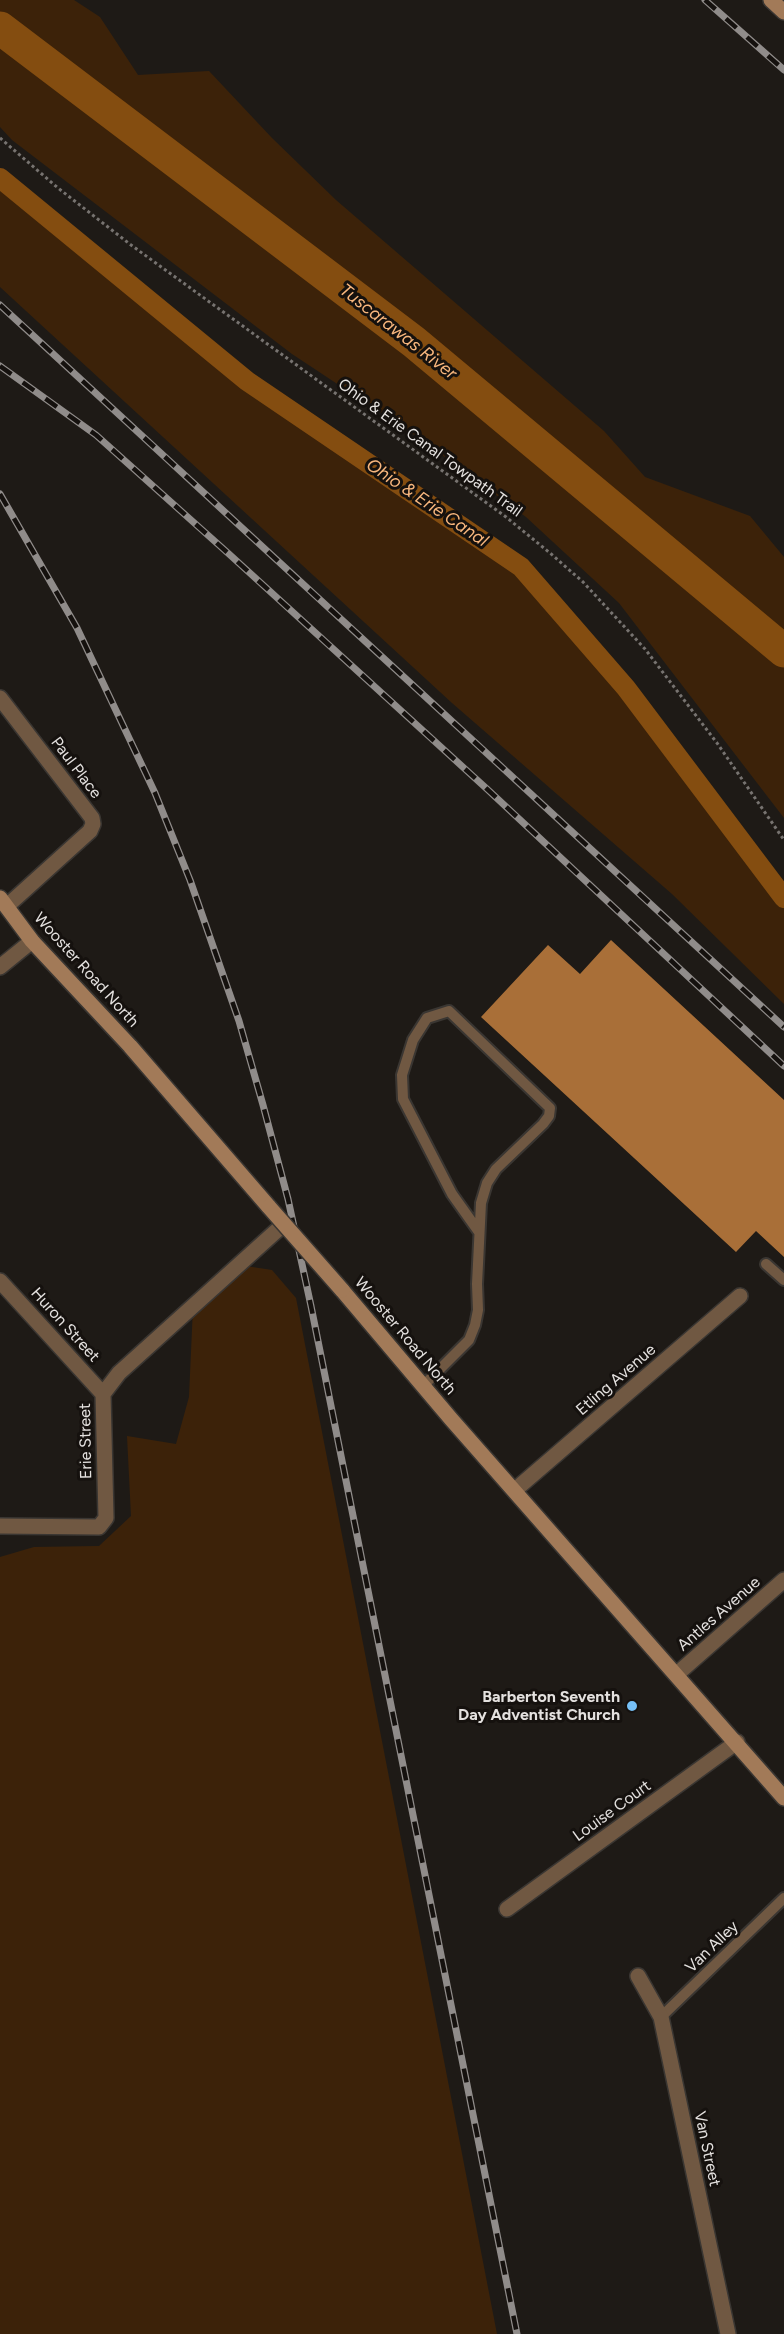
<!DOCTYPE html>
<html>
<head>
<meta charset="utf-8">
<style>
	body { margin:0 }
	canvas { display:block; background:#1e1a16 }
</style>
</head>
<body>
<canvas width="784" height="2334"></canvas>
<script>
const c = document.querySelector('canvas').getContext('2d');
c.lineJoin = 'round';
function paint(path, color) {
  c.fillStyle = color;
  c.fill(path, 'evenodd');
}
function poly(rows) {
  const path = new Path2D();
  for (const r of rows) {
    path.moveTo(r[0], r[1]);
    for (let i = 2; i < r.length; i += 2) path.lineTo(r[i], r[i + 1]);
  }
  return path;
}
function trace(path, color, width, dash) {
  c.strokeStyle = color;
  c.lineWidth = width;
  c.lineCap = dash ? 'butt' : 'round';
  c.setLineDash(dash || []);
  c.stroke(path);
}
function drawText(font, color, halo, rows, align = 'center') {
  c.font = font + ' Figtree,sans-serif';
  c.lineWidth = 6;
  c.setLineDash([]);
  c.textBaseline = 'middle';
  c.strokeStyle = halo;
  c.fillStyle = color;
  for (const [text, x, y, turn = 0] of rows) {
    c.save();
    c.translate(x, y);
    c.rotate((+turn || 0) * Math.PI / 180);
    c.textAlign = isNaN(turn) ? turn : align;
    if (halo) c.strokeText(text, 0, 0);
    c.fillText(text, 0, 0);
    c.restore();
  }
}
paint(poly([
	[0,0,74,0,100,17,138,75,209,71,272,138,336,200,604,431,645,477,750,516,784,557,784,818,619,603,526,517,422,440,292,354,12,140,0,127],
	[0,178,247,381,521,567,784,897,784,1004,672,894,452,703,0,287],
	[239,1265,272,1270,296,1298,497,2334,0,2334,0,1557,34,1547,99,1546,131,1516,127,1436,176,1444,189,1397,193,1307]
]), '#3c2209');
trace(poly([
	[0,178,247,381,521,567,626,688,784,898]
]), '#844d10', 20);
trace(poly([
	[0,28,414,342,784,651]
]), '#844d10', 33);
paint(poly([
	[611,940,784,1100,784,1257,756,1231,736,1252,481,1017,548,945,580,974]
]), '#a96f38');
const lane = poly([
	[766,1264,784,1280],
	[424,1385,469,1340,475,1325,478,1310,477,1284,481,1203,487,1183,496,1169,543,1124,549,1116,550,1108,449,1011,427,1018,413,1040,402,1075,403,1099,452,1194,479,1232],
	[661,2017,784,1898]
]);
const street = poly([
	[0,698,92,818,93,824,90,831,7,906],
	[0,967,32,941],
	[0,1281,103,1394],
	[515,1490,740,1296],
	[0,1526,99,1527,106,1518,103,1394,119,1373,284,1224],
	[677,1674,784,1580],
	[507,1909,737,1742],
	[638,1976,661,2017,728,2334]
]);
const secondary = poly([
	[771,0,784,12],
	[0,898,32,941,130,1046,269,1207],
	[342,1290,451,1419,784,1798]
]);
trace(lane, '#3a3632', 14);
trace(street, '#3a3632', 18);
trace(secondary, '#3a3632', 18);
trace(poly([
	[0,138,58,188,131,245,506,517,550,553,583,582,645,649,717,743,784,840]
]), '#777370', 3, [3, 3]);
trace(lane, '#705842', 10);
trace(street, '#705842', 15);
trace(secondary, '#a27a58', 15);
const rail = poly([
	[705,0,784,70],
	[0,305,784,1027],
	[0,366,96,435,229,554,487,789,784,1066],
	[0,494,77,628,155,793,190,880,239,1021,263,1105,288,1199,311,1306,517,2334]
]);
trace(rail, '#908c8a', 7);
trace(rail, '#15110e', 4.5, [14]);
const secondaryBridge = poly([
	[269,1207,342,1290]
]);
trace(secondaryBridge, '#3a3632', 18, []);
trace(secondaryBridge, '#a27a58', 15);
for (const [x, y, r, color] of [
	[632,1706,6,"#76c0f6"]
]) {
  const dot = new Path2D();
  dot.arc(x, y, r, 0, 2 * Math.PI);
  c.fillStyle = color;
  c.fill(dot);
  trace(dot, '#15110e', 2);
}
drawText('16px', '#e4e1df', '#15110e', [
	["Ohio & Erie Canal Towpath Trail",430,448,36],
	["Paul Place",76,768,53],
	["Wooster Road North",86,970,48],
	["Huron Street",65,1325,48],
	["Wooster Road North",405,1336,50],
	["Etling Avenue",616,1380,-41],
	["Erie Street",86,1441,-91],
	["Antles Avenue",719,1614,-41],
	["Louise Court",612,1811,-36],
	["Van Alley",712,1947,-44],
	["Van Street",707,2149,78]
]);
drawText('bold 16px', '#e4e1df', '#15110e', [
	["Barberton Seventh",620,1697],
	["Day Adventist Church",620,1715]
], 'right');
drawText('italic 18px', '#f7b67d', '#15110e', [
	["Tuscarawas River",398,332,38],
	["Ohio & Erie Canal",427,503,34]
]);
</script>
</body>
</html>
